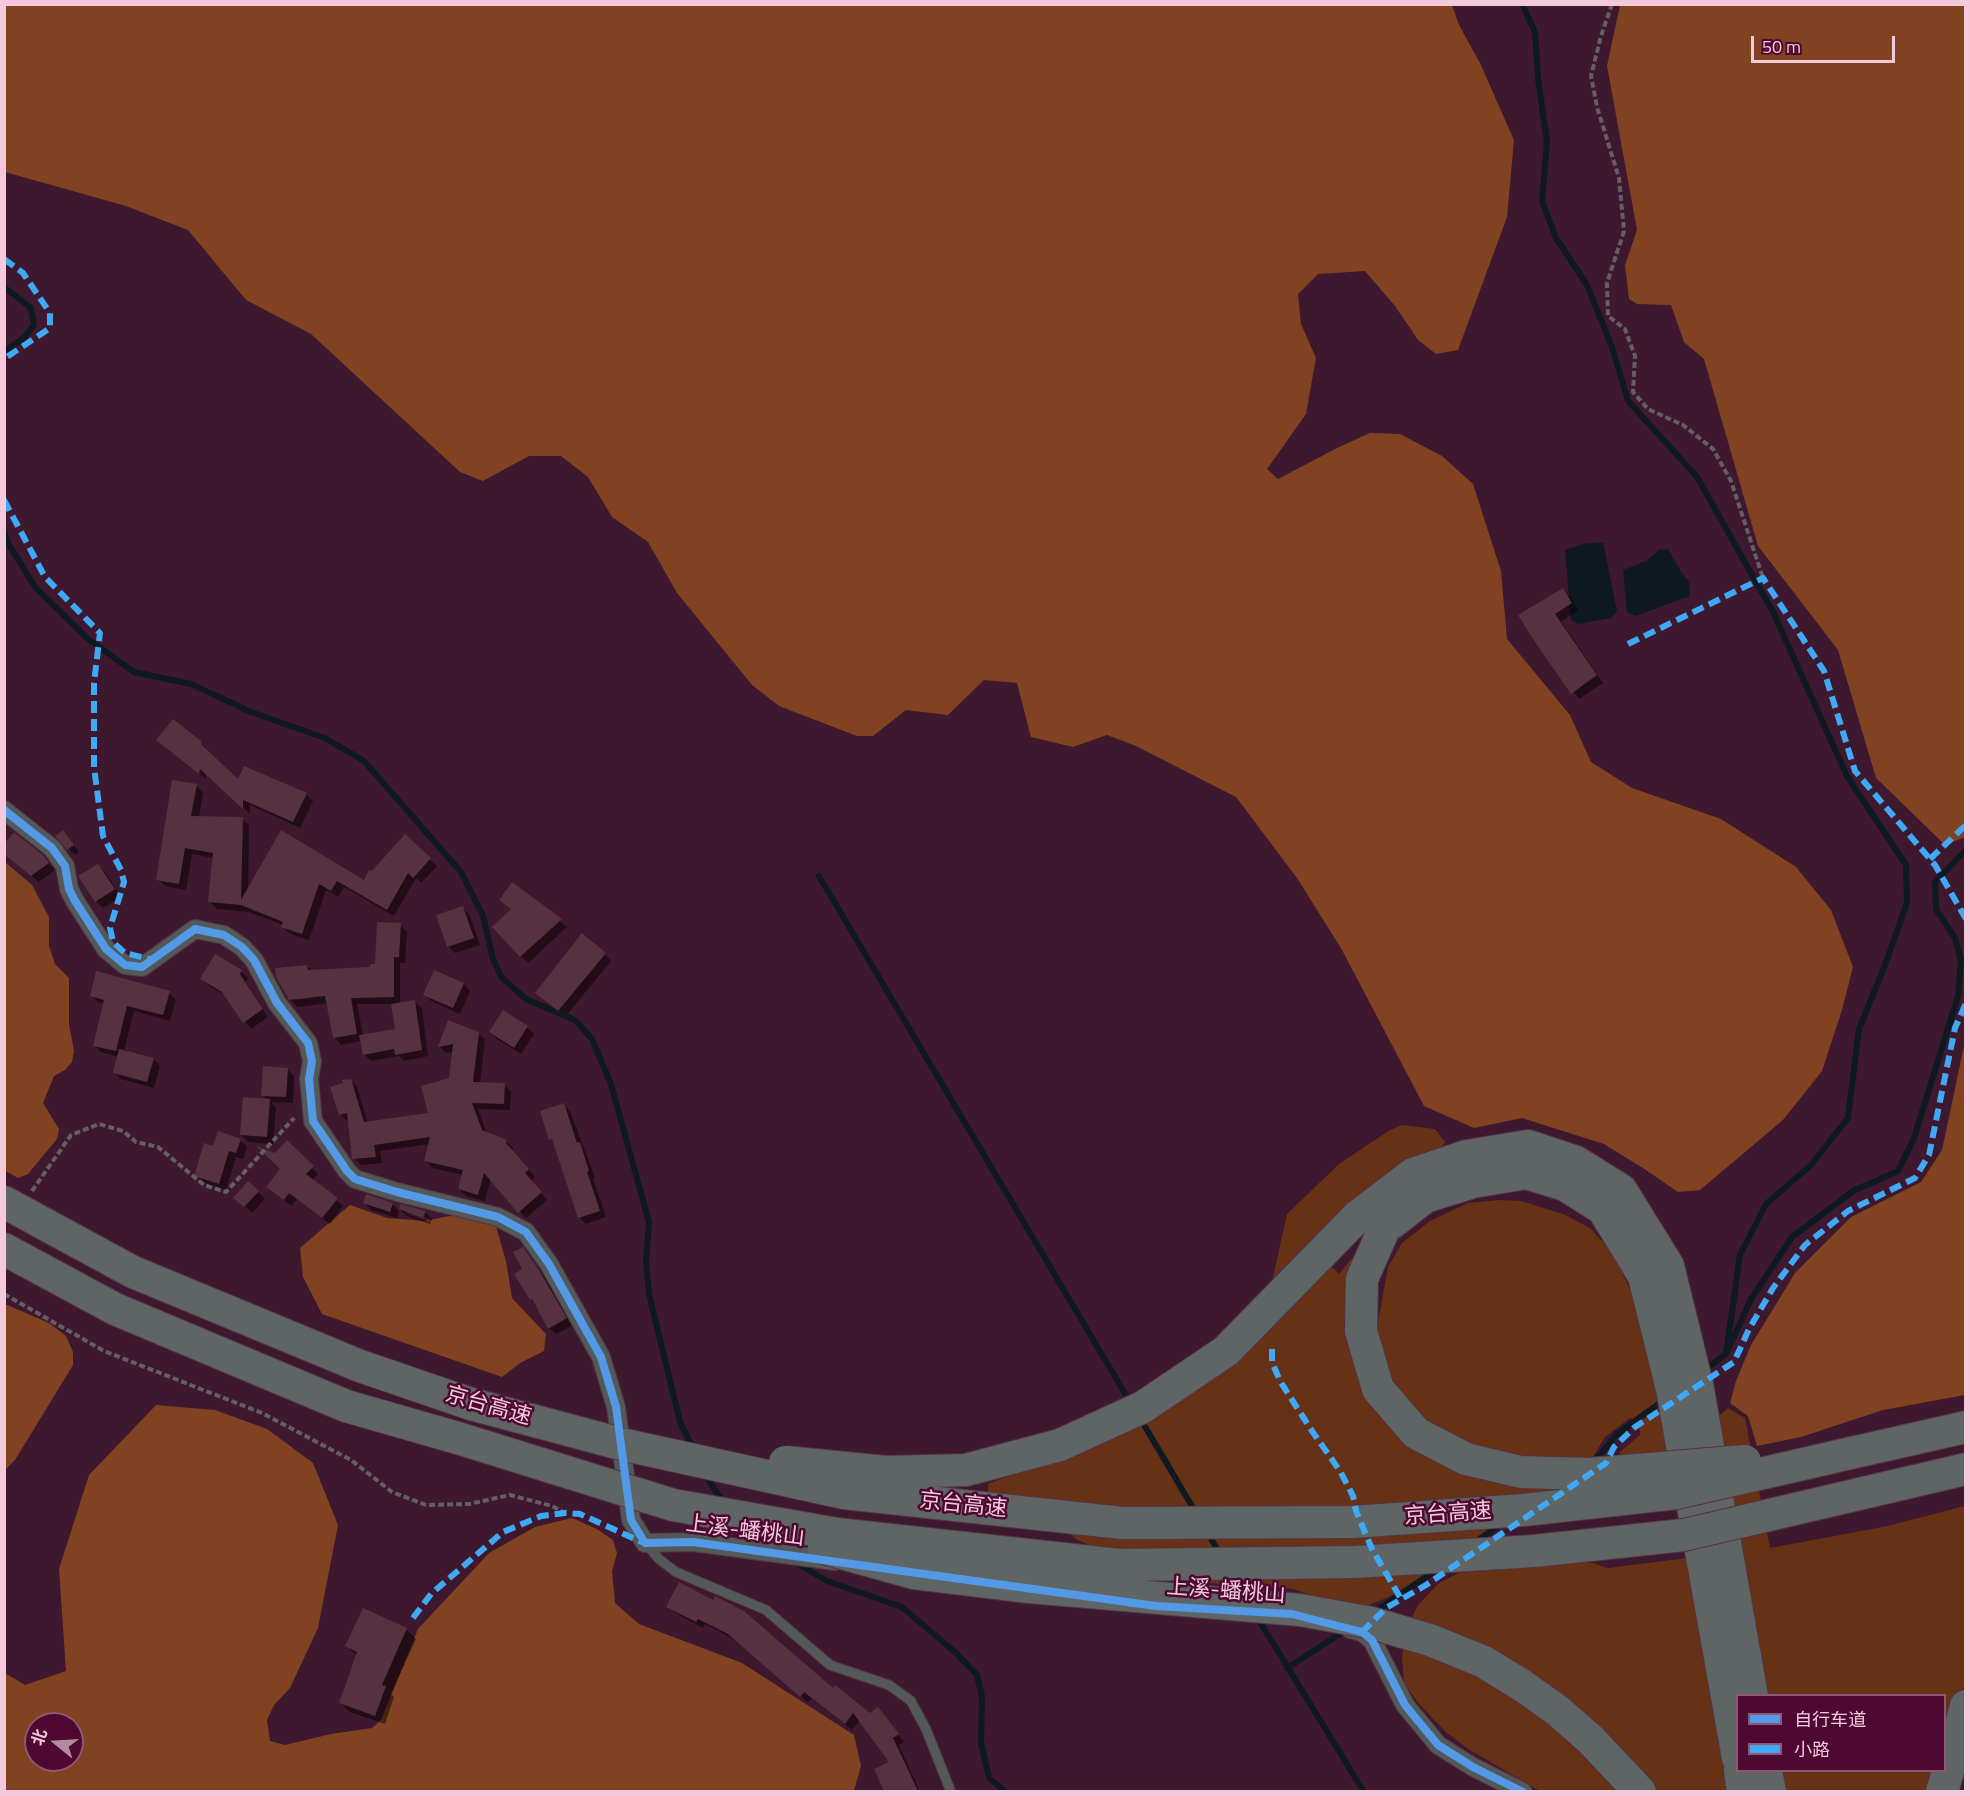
<!DOCTYPE html>
<html>
<head>
<meta charset="utf-8">
<style>
	body { margin:0 }
	#map { position:relative; width:1970px; height:1796px; overflow:hidden; background:#3e182e; font-family:"Titillium Web","Noto Sans SC",sans-serif }
	canvas { display:block }
	.frame { position:absolute; inset:0; border:6px solid #f3c9db; pointer-events:none }
	.legend { position:absolute; left:1736px; top:1694px; width:210px; height:78px; box-sizing:border-box; background:#4d0932; border:2px solid #8f5676; margin:0; padding:8px 10px; list-style:none; font-size:18px; color:#f3c9db }
	.legend li { display:flex; align-items:center; gap:12px; height:30px }
	.legend b { width:30px; border:2px solid #8f5676 }
	.north { position:absolute; left:24px; top:1712px; width:60px; height:60px; box-sizing:border-box; background:#4d0932; border:2px solid #8f5676; border-radius:50%; rotate:288deg; font-size:16px; font-weight:700; line-height:24px; text-align:center; color:#f3c9db }
	.north::after { content:''; display:block; margin:auto; width:21px; height:27px; background:#b48b9e; clip-path:polygon(50% 0,100% 100%,50% 72%,0 100%) }
	.scale { position:absolute; left:1751px; top:36px; width:144px; height:27px; box-sizing:border-box; border:3px solid #f3c9db; border-top:0; padding-left:8px; font-size:18px; line-height:21px; white-space:nowrap; color:#f3c9db; -webkit-text-stroke:4px #4d0932; paint-order:stroke }
</style>
</head>
<body>
<div id="map">
<canvas width="1970" height="1796"></canvas>
<div class="frame"></div>
<ul class="legend">
<li><b style="height:8px;background:#5399e6"></b>自行车道</li>
<li><b style="height:8px;background:#3fa9f5"></b>小路</li>
</ul>
<div class="north">北</div>
<div class="scale">50 m</div>
</div>
<script>
const c = document.querySelector('canvas').getContext('2d');
c.lineJoin = 'round';
function paint(path, color) {
  c.fillStyle = color;
  c.fill(path, 'evenodd');
}
function poly(rows) {
  const path = new Path2D();
  for (const r of rows) {
    path.moveTo(r[0], r[1]);
    for (let i = 2; i < r.length; i += 2) path.lineTo(r[i], r[i + 1]);
  }
  return path;
}
function trace(path, color, width, dash) {
  c.strokeStyle = color;
  c.lineWidth = width;
  c.lineCap = dash ? 'butt' : 'round';
  c.setLineDash(dash || []);
  c.stroke(path);
}
function drawText(font, color, halo, rows, align = 'center') {
  c.font = font + ' "Titillium Web","Noto Sans SC",sans-serif';
  c.lineWidth = 5;
  c.setLineDash([]);
  c.textBaseline = 'middle';
  c.strokeStyle = halo;
  c.fillStyle = color;
  for (const [text, x, y, turn = 0] of rows) {
    c.save();
    c.translate(x, y);
    c.rotate((+turn || 0) * Math.PI / 180);
    c.textAlign = isNaN(turn) ? turn : align;
    if (halo) c.strokeText(text, 0, 0);
    c.fillText(text, 0, 0);
    c.restore();
  }
}
paint(poly([
	[1402,1125,1435,1129,1445,1142,1437,1153,1315,1249,1339,1274,1367,1240,1353,1325,1377,1328,1388,1267,1402,1243,1430,1221,1468,1203,1498,1200,1521,1201,1563,1214,1590,1228,1612,1252,1635,1299,1649,1347,1669,1454,1619,1459,1620,1452,1640,1435,1639,1424,1630,1418,1605,1437,1590,1462,1540,1498,1410,1585,1389,1597,1366,1606,1339,1605,1293,1589,1165,1580,1076,1539,1036,1506,988,1493,988,1484,1061,1455,1222,1345,1271,1286,1287,1214,1339,1164,1390,1130],
	[1728,1408,1745,1418,1770,1548,1883,1527,1965,1506,1965,1683,1945,1740,1944,1696,1764,1695,1715,1419],
	[1553,1558,1593,1563,1608,1568,1687,1558,1730,1791,1653,1791,1574,1707,1517,1663,1497,1655,1504,1691,1562,1731,1624,1791,1540,1791,1468,1749,1447,1733,1419,1704,1404,1683,1402,1657,1408,1625,1418,1605,1439,1583,1459,1573,1514,1569],
	[1778,1771,1936,1771,1931,1792,1781,1791]
]), '#663114');
paint(poly([
	[4,5,1452,5,1459,25,1480,63,1514,140,1507,217,1458,350,1436,354,1418,340,1395,306,1365,271,1318,274,1298,294,1301,324,1316,358,1306,414,1267,469,1278,479,1337,448,1370,433,1400,434,1442,456,1473,484,1501,571,1507,639,1570,715,1591,762,1632,788,1721,819,1796,867,1831,910,1853,967,1842,1010,1822,1071,1783,1120,1700,1190,1678,1192,1646,1170,1604,1144,1522,1118,1474,1128,1424,1106,1342,950,1297,878,1236,797,1136,746,1107,735,1073,747,1031,737,1017,683,984,680,948,715,906,710,873,736,857,736,779,706,752,685,677,593,648,542,612,517,588,477,561,456,529,456,483,481,460,472,311,334,246,300,188,230,126,206,5,172],
	[1620,5,1965,5,1965,837,1945,845,1876,778,1838,650,1758,546,1704,359,1684,342,1671,305,1637,304,1629,299,1625,265,1637,230,1607,66],
	[5,862,32,885,49,917,49,946,55,964,69,978,69,1024,74,1051,72,1062,65,1070,54,1076,43,1103,59,1129,57,1139,28,1174,18,1178,4,1170],
	[1965,1041,1965,1395,1883,1410,1801,1437,1757,1446,1748,1416,1730,1403,1736,1381,1751,1345,1795,1273,1851,1217,1921,1182,1942,1150],
	[350,1205,387,1218,425,1221,464,1213,496,1226,506,1261,512,1298,546,1334,544,1351,520,1363,502,1377,322,1314,303,1277,300,1248],
	[5,1304,49,1323,66,1336,73,1352,73,1365,15,1460,5,1470],
	[156,1405,215,1410,267,1429,313,1463,338,1525,318,1628,290,1688,274,1705,267,1720,270,1741,285,1745,331,1734,372,1728,381,1720,418,1629,489,1553,535,1527,572,1518,597,1529,613,1540,617,1553,612,1571,615,1603,639,1624,742,1663,854,1735,861,1766,854,1791,5,1791,5,1673,25,1685,66,1671,59,1569,89,1475],
	[36,1724,72,1724,72,1760,36,1760]
]), '#814221');
paint(poly([
	[1603,542,1617,611,1611,618,1578,624,1571,620,1565,550,1583,544],
	[1660,549,1668,549,1681,572,1689,582,1690,596,1635,616,1627,612,1623,570,1646,561]
]), '#0e1922');
paint(poly([
	[1563,590,1570,596,1578,611,1561,621,1603,683,1579,699,1538,644],
	[201,743,238,782,306,794,313,801,300,828,250,805,250,814,206,774,206,779,165,747],
	[196,785,203,792,199,818,242,819,249,825,248,891,282,833,364,882,405,836,437,866,421,883,416,878,394,916,344,887,338,897,326,890,309,940,290,934,283,927,283,925,249,912,217,909,210,902,214,858,192,854,186,890,165,886,158,879],
	[63,832,79,852,75,855,68,848],
	[8,857,43,857,55,870,39,882],
	[98,865,105,872,121,897,103,908,96,901,80,877],
	[512,884,567,927,528,963,494,927,512,910,501,900],
	[462,907,469,914,480,945,455,953,448,946],
	[400,925,407,932,405,963,400,963,400,1004,415,1002,422,1009,428,1056,404,1061,399,1056,371,1061,364,1054,362,1041,341,1045,335,1038,328,1003,297,1007,290,999,307,966,312,971,372,969,376,965],
	[357,1004,393,1004,396,1030,363,1036],
	[605,954,611,961,565,1017,544,1000],
	[215,956,241,972,248,978,246,982,268,1017,251,1029,227,996,209,986,202,979],
	[464,984,470,991,460,1014,431,1001,425,994],
	[169,993,176,1000,170,1021,134,1011,124,1051,154,1059,160,1066,154,1088,121,1079,114,1072,119,1057,101,1052,94,1045,105,1004,98,1002,91,995],
	[527,1027,534,1034,521,1054,497,1039,490,1032],
	[478,1033,485,1040,480,1083,505,1085,511,1092,510,1110,478,1109,487,1134,506,1141,513,1148,512,1151,535,1177,531,1181,547,1200,526,1218,491,1178,485,1201,466,1196,459,1189,463,1175,433,1168,426,1161,430,1144,380,1151,382,1163,361,1165,354,1158,349,1121,347,1121,340,1114,350,1080,357,1087,368,1123,430,1114,451,1080,454,1052,446,1053,440,1047],
	[287,1069,294,1076,293,1103,271,1102,276,1108,273,1144,248,1142,241,1135,267,1100,262,1095],
	[563,1104,570,1111,595,1178,593,1179,606,1217,586,1224,579,1217,555,1144,551,1139,542,1112],
	[240,1140,247,1147,243,1159,236,1157,226,1190,202,1182,196,1175,214,1148],
	[287,1142,318,1174,312,1181,343,1206,330,1224,297,1199,291,1206,275,1193],
	[258,1192,265,1199,252,1213,242,1204],
	[365,1203,392,1204,399,1211,397,1218,371,1210],
	[400,1209,425,1212,432,1219,430,1224,407,1216],
	[407,1211,430,1219,429,1222,407,1214],
	[523,1249,546,1279,572,1326,556,1334,549,1328,516,1274,524,1270],
	[680,1584,870,1715,878,1709,904,1742,899,1745,920,1792,886,1792,876,1770,891,1763,860,1720,852,1730,812,1698,808,1702,737,1641,705,1624,703,1628,675,1613,668,1606],
	[363,1610,406,1629,416,1639,391,1694,394,1697,385,1724,350,1712,340,1703,357,1656,347,1646]
]), '#0007');
trace(poly([
	[1522,4,1535,32,1538,78,1547,142,1542,201,1556,238,1587,285,1612,347,1628,401,1697,477,1773,612,1847,776,1906,865,1907,903,1885,965,1859,1029,1848,1118,1811,1165,1766,1204,1740,1255,1726,1354],
	[4,287,31,308,34,325,23,339,4,351],
	[4,531,8,543,35,587,88,639,134,672,191,684,251,712,325,738,364,761,461,872,483,916,493,959,502,978,526,999,575,1020,592,1039,611,1084,649,1222,646,1262,649,1294,680,1422,693,1449],
	[819,876,1130,1402],
	[1703,1371,1726,1354,1751,1299,1792,1237,1853,1191,1898,1171,1914,1138,1958,996,1961,960,1955,938,1936,909,1935,882,1966,850],
	[1140,1418,1196,1513],
	[1592,1461,1600,1455,1616,1435,1664,1400],
	[706,1474,712,1486,725,1503],
	[747,1530,753,1538,766,1546],
	[1207,1532,1220,1554],
	[1474,1543,1502,1523],
	[793,1561,827,1581,902,1607,956,1653,977,1675,982,1697,981,1743,989,1778,1006,1792],
	[1231,1573,1244,1596],
	[1373,1613,1436,1570],
	[1257,1617,1364,1792],
	[1287,1668,1346,1630]
]), '#0e1922', 6);
paint(poly([
	[1563,588,1572,603,1555,614,1597,675,1571,694,1537,645,1518,615],
	[173,719,202,742,201,744,238,779,244,766,307,793,293,822,243,800,243,809,200,769,199,774,156,740],
	[172,780,197,784,191,816,243,817,241,900,281,830,364,880,369,870,372,871,405,834,431,858,413,878,408,873,387,910,337,881,331,891,319,884,302,934,281,927,283,922,241,905,208,902,213,853,185,848,179,884,156,880],
	[63,830,74,845,67,850,55,836],
	[14,832,44,856,49,863,31,876,4,854,4,844],
	[98,864,115,889,95,902,78,876],
	[512,882,562,919,520,957,492,927,511,909,499,900],
	[463,906,474,938,447,947,436,915],
	[377,922,401,923,399,957,394,957,394,997,351,998,357,1034,333,1038,325,996,289,1000,276,977,275,968,307,965,308,970,370,967,370,964,375,964],
	[582,933,606,953,558,1011,535,993],
	[215,954,242,970,240,974,263,1009,243,1023,222,992,200,979],
	[434,970,464,983,453,1008,423,995],
	[96,971,170,991,163,1015,127,1006,116,1051,93,1046,104,1000,90,996],
	[415,1000,422,1050,395,1055,394,1049,363,1055,359,1035,395,1029,391,1004],
	[503,1010,528,1026,514,1048,489,1032],
	[448,1020,479,1032,473,1082,505,1083,504,1104,472,1103,482,1130,507,1140,506,1143,529,1169,525,1173,542,1192,518,1213,484,1173,478,1195,458,1189,463,1170,424,1161,430,1137,374,1145,376,1157,352,1159,347,1113,339,1115,330,1087,343,1083,342,1080,351,1079,364,1122,428,1113,421,1086,449,1078,453,1044,438,1047],
	[119,1049,154,1058,147,1082,113,1073],
	[263,1066,288,1068,286,1097,261,1096],
	[243,1097,270,1099,267,1137,240,1135],
	[564,1103,577,1143,580,1142,589,1171,587,1172,600,1211,578,1218,552,1139,549,1140,540,1111],
	[218,1131,241,1139,236,1153,229,1151,219,1184,194,1176,204,1143,213,1146],
	[287,1140,314,1166,306,1174,338,1198,322,1218,289,1193,284,1200,266,1187,280,1169,256,1146,275,1153],
	[248,1181,259,1191,244,1207,233,1198],
	[366,1194,393,1203,390,1212,363,1203],
	[400,1204,426,1211,423,1218,399,1209],
	[523,1247,539,1270,567,1318,548,1329,532,1299,530,1300,514,1274,522,1269,513,1252],
	[679,1582,713,1600,715,1596,744,1611,833,1688,835,1685,870,1713,878,1707,899,1734,893,1738,918,1791,884,1791,874,1769,889,1762,853,1713,845,1724,804,1692,800,1697,728,1634,698,1619,696,1622,666,1607],
	[363,1608,407,1628,382,1685,386,1686,375,1716,339,1703,357,1652,345,1646]
]), '#563241');
const service = poly([
	[646,1544,659,1559,676,1572,766,1610,830,1665,889,1685,911,1701,926,1729,951,1792]
]);
const minor = poly([
	[4,810,52,848,65,866,69,889,75,901,106,949,125,965,142,967,195,929,224,935,242,947,254,960,277,1003,308,1043,312,1061,309,1079,313,1121,347,1171,355,1179,397,1192,498,1217,526,1232,549,1264,601,1357,616,1407,631,1520,645,1543,693,1542,835,1561],
	[1350,1629,1362,1632,1372,1640,1405,1705,1438,1745,1473,1767,1523,1792]
]);
const motorway = poly([
	[4,1202,133,1272,360,1366,471,1404],
	[1358,1216,1413,1174,1467,1156,1528,1146,1576,1162,1621,1190,1668,1266,1697,1384,1752,1696],
	[1384,1229,1425,1197,1473,1182,1526,1173,1565,1185,1603,1209,1644,1276,1672,1389,1738,1758],
	[4,1249,115,1309,346,1406,461,1439],
	[1851,1453,1966,1427],
	[1859,1494,1966,1469],
	[1484,1662,1523,1686,1558,1711,1591,1740,1640,1792],
	[1740,1770,1743,1792],
	[1766,1770,1770,1792],
	[1942,1792,1966,1706]
]);
trace(service, '#543445', 11);
trace(minor, '#543445', 20);
trace(motorway, '#543445', 34);
trace(poly([
	[1612,4,1601,36,1591,76,1597,107,1619,178,1624,231,1607,283,1608,316,1625,329,1635,356,1633,392,1648,409,1683,425,1713,449,1731,481,1763,578],
	[32,1191,71,1135,99,1124,123,1131,136,1142,158,1147,204,1185,226,1192,294,1118],
	[4,1294,104,1351,262,1413,351,1460,392,1492,426,1505,469,1504,510,1495,552,1506,565,1513]
]), '#645f64', 4, [6, 3]);
trace(service, '#525958', 9);
trace(minor, '#525958', 18);
trace(motorway, '#5f6465', 32);
const motorwayBridge = poly([
	[1384,1229,1362,1279,1361,1331,1378,1389,1416,1433,1466,1459,1521,1472,1589,1474,1745,1461],
	[471,1404,621,1444,844,1493,1122,1523,1352,1522,1524,1510,1677,1493,1851,1453],
	[461,1439,673,1505,837,1534,1119,1565,1354,1562,1534,1551,1684,1535,1859,1494],
	[785,1462,886,1472,966,1470,1060,1445,1143,1407,1226,1351,1358,1216],
	[824,1548,914,1573,1029,1587,1300,1610,1372,1623,1430,1640,1484,1662]
]);
trace(motorwayBridge, '#543445', 34, []);
trace(motorwayBridge, '#5f6465', 32);
trace(poly([
	[4,259,23,273,50,313,50,328,4,359],
	[4,500,45,577,100,633,94,683,94,767,103,836,121,870,124,882,110,928,113,942,125,953,153,960],
	[1628,644,1763,578,1824,671,1855,771,1935,865,1966,919],
	[1930,859,1966,825],
	[1272,1349,1272,1362,1280,1381,1312,1431,1340,1471,1353,1496,1356,1511,1372,1549,1401,1599],
	[413,1618,431,1594,503,1532,541,1516,565,1513,580,1514,644,1543],
	[1362,1632,1386,1608,1426,1585,1606,1463,1614,1447,1635,1427,1734,1362,1749,1329,1773,1288,1805,1245,1848,1211,1915,1178,1929,1155,1955,1028,1966,1003]
]), '#3fa9f5', 6, [12, 6]);
trace(poly([
	[4,810,52,848,65,866,69,889,75,901,106,949,125,965,142,967,195,929,224,935,242,947,254,960,277,1003,308,1043,312,1061,309,1079,313,1121,347,1171,355,1179,397,1192,498,1217,526,1232,549,1264,601,1357,616,1407,631,1520,645,1543,693,1542,1156,1606,1292,1614,1362,1632,1372,1640,1377,1650,1405,1705,1438,1745,1473,1767,1523,1792]
]), '#5399e6', 8);
drawText('22px', '#f3c9db', '#4d0932', [
	["京台高速",488,1407,16],
	["京台高速",963,1506,6],
	["京台高速",1448,1515,-4],
	["上溪-蟠桃山",745,1532,7],
	["上溪-蟠桃山",1226,1592,4]
]);
</script>
</body>
</html>
